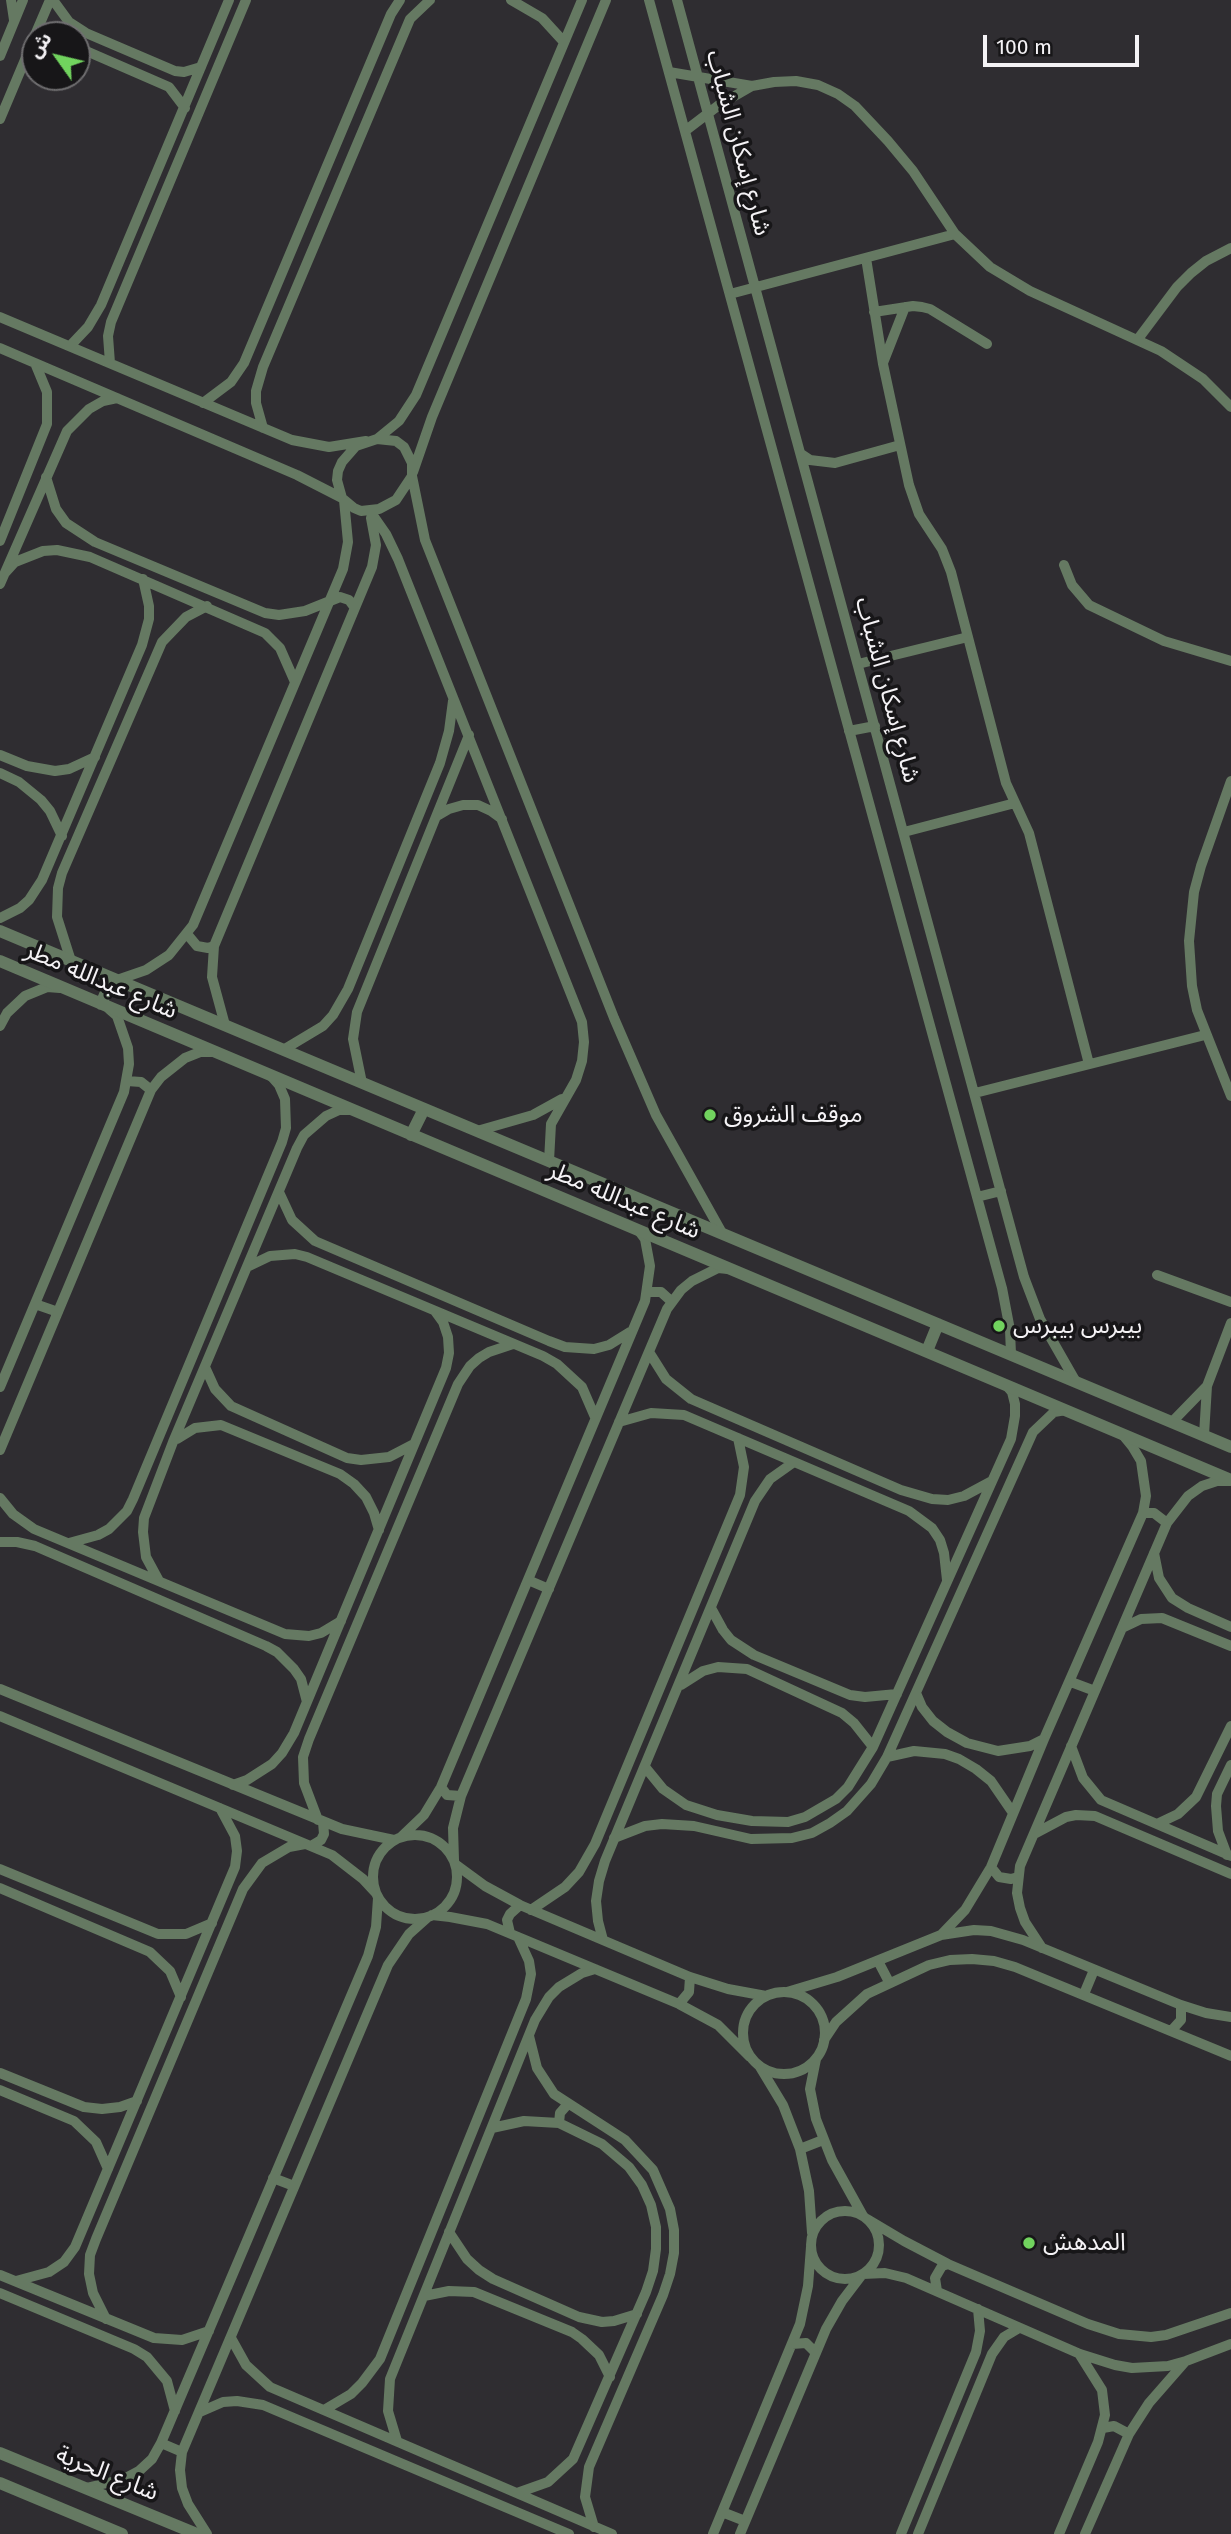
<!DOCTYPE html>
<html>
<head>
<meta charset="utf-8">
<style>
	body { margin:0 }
	#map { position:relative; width:1231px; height:2534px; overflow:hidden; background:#2f2d31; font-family:"Fira Sans","Noto Sans Arabic",sans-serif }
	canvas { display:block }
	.north { position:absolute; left:21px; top:21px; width:70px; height:70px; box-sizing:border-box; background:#171618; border:2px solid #6f6e70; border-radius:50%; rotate:304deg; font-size:19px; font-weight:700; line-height:28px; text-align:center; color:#f4f2f5 }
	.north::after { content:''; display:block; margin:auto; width:24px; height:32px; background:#71d35e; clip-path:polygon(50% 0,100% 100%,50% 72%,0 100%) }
	.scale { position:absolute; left:983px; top:35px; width:156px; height:32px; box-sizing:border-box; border:4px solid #f4f2f5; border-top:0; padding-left:9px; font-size:21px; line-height:24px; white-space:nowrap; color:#f4f2f5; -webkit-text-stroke:5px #171618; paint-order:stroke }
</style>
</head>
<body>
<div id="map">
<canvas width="1231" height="2534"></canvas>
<div class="north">ش</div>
<div class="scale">100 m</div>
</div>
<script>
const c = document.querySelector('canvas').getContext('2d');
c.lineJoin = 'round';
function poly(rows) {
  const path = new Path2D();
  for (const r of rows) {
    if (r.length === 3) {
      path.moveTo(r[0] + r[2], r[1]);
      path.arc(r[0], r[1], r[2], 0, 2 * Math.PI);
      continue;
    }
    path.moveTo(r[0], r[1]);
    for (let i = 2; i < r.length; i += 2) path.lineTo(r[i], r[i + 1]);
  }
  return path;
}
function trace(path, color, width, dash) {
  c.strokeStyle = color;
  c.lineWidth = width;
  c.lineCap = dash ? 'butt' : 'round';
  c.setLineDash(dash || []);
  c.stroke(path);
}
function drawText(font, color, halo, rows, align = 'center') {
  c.font = font + ' "Fira Sans","Noto Sans Arabic",sans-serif';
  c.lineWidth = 7;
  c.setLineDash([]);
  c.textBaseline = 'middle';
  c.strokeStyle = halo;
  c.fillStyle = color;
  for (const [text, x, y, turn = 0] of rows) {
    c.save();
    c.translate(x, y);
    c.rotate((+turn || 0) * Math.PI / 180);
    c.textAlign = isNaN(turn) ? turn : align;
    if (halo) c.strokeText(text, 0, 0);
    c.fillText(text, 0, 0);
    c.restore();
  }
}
trace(poly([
	[11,0,14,20],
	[53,0,69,22,86,33,175,71,184,72,201,67],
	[511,0,542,18,564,42],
	[649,0,1002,1288,1010,1330,1011,1354],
	[677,0,1024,1277,1040,1319,1076,1382],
	[35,35,50,0],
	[77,47,169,87,185,108],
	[0,56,23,0],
	[669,72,752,86],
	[0,119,35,36],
	[685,131,719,105,752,86,774,82,796,81,818,85,838,94,855,106,888,141,913,171,955,234,990,267,1030,291,1161,351,1203,379,1231,407],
	[866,258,883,364,909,485,919,514,942,549,951,572,1006,783,1029,833,1089,1064],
	[730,294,955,234],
	[874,312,913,306,922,307,930,309,987,344],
	[0,317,292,440,329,447,366,441],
	[1138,339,1177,287,1191,273,1206,261,1231,248],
	[70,346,88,327,101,305,229,0],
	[0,348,297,475,342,498],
	[110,363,108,336,111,322,246,0],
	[883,363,905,307],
	[203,403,231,382,244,363,391,14,400,0],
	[263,428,256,403,256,391,263,367,410,19,430,0],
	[377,439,399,421,416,395,582,0],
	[377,439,396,441,404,447,412,463,412,476,396,500,379,509,361,511,354,508,342,498,337,480,338,471,342,462,356,446,377,439],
	[801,454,810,460,835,463,900,445],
	[413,472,432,417,606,0],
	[412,476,425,540,614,1018,656,1115,722,1233],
	[46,477,56,509,66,523,95,542,265,613,279,615,305,611,340,597,349,600,355,608],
	[370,511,386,534,398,559,582,1022,584,1042,582,1061,576,1080,551,1124,549,1161],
	[0,541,47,424,47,392,35,363],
	[1064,565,1072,585,1089,605,1164,641,1231,661],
	[5,573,15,562,43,551,57,550,90,557,265,633,280,648,295,682],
	[0,584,67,431,89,409,103,401,117,398],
	[858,664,968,637],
	[849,731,875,726],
	[0,755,27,766,55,771,69,769,95,757],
	[0,773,19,782,41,800,50,811,62,836],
	[1231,781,1201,866,1194,892,1189,941,1192,986,1197,1010,1231,1096],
	[437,816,449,809,463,805,478,805,491,811,502,819],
	[904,832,1015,803],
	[0,918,20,908,29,900,42,880,142,645,149,619,149,606,143,579],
	[187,934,197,946,208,948,214,946],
	[71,961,57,917,58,888,62,873,162,642,186,617,207,606],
	[117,980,146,970,169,955,193,925,343,569,348,542,344,500],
	[225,1025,212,977,214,946,372,567,376,545,371,518],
	[0,1026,7,1013,25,996,47,987,60,988],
	[283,1050,323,1026,333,1015,348,989,440,763,449,731,453,701],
	[127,1081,141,1082,151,1090],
	[362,1083,353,1039,357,1012,469,735],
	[975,1093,1205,1035],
	[477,1131,533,1115,562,1099],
	[279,1192,292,1220,315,1241,549,1341,565,1347,594,1349,609,1345,630,1332],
	[977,1197,1001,1191],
	[247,1267,270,1256,295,1254,307,1257,543,1356,557,1364,582,1387,595,1417],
	[1157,1275,1231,1302],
	[647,1292,661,1292,671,1301],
	[35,1304,58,1312],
	[649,1352,666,1379,691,1399,901,1490,932,1499,948,1500,964,1496,992,1481],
	[205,1367,215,1389,231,1406,347,1458,361,1460,389,1457,414,1444],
	[0,1387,124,1092,129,1064,128,1048,117,1016,109,1009],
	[619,1422,651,1413,684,1415,909,1511,932,1528,940,1540,944,1553,947,1580],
	[1172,1422,1207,1386],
	[1204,1435,1207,1386,1231,1323],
	[177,1439,195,1428,221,1425,340,1474,354,1484,366,1497,374,1513,379,1530],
	[0,1450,151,1090,161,1077,185,1058,200,1052,212,1052],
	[0,1498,13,1514,34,1529,285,1634,309,1636,321,1633,341,1621],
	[1143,1513,1154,1513,1167,1523],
	[0,1542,17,1542,35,1546,266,1646,277,1652,294,1669,301,1679,307,1702],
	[69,1543,98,1535,109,1529,127,1511,133,1499,282,1142,286,1128,285,1099,279,1085,271,1076],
	[1154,1553,1159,1578,1172,1598,1188,1608,1231,1627],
	[528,1580,549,1589],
	[159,1581,146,1557,143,1532,144,1518,173,1442,297,1148,304,1135,326,1116,339,1110,352,1110],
	[711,1608,723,1630,731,1640,754,1655,850,1695,865,1697,897,1694],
	[1122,1628,1141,1619,1162,1618,1231,1646],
	[1071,1682,1095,1691],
	[681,1685,703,1671,718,1667,747,1669,842,1713,854,1723,873,1747],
	[0,1689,342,1829,394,1840],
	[916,1693,922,1707,933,1721,947,1732,967,1743,998,1751,1030,1746,1044,1739],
	[0,1716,332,1855,363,1879,376,1893],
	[1071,1746,1083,1778,1101,1800,1231,1856],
	[887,1757,914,1751,945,1754,959,1759,976,1769,991,1781,1013,1813],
	[645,1767,663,1789,686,1805,717,1815,752,1821,788,1822,805,1817,836,1799,848,1787,873,1747,1011,1439,1015,1416,1015,1404,1012,1392,1006,1385],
	[233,1785,247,1780,272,1764,282,1753,294,1733,446,1368,449,1353,448,1337,443,1322,435,1311],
	[441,1787,447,1795,461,1796],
	[318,1820,304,1783,303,1757,309,1739,458,1384,470,1366,479,1358,489,1352,513,1344],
	[1157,1824,1178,1814,1196,1797,1231,1726],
	[1034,1834,1066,1817,1076,1815,1095,1816,1231,1874],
	[415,1877,42],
	[401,1837,424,1815,441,1787,645,1301,650,1266,645,1239,639,1231],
	[614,1838,645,1826,662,1824,694,1826,751,1839,792,1838,812,1833,830,1823,847,1811,871,1784,887,1757,1033,1432,1054,1412,1066,1410],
	[311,1846,321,1840,324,1834,323,1822],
	[1227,1855,1218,1831,1216,1806,1217,1794,1231,1765],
	[454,1860,453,1828,461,1796,667,1309,681,1290,692,1281,718,1268,728,1269],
	[455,1864,485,1886,520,1905,690,1977,728,1989,766,1996],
	[991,1867,999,1877,1011,1879,1018,1877],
	[0,1869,158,1934,186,1934,212,1923],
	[0,1888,150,1952,170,1971,181,1997],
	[531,1910,565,1887,579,1872,595,1844,740,1495,744,1467,738,1438],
	[432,1915,450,1917,487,1924,679,2004,718,2025,750,2057],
	[510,1933,507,1920,510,1914,520,1905],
	[941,1935,965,1910,991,1867,1044,1739,1143,1513,1146,1496,1141,1461,1132,1446,1123,1435],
	[603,1940,598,1921,596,1901,599,1881,605,1861,755,1501,770,1479,794,1462],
	[1042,1948,1025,1922,1020,1908,1017,1893,1020,1866,1167,1523,1188,1496,1202,1486,1217,1481,1230,1481],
	[878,1961,889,1982],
	[787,1992,837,1977,941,1935,974,1930,991,1931,1023,1940,1181,2005,1206,2013,1231,2017],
	[784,2033,41],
	[1084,1994,1094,1970],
	[679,2004,689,1992,690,1977],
	[1171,2031,1181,2020,1181,2005],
	[529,2036,537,2068,554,2094,625,2140,653,2170,670,2209,674,2230,674,2253,670,2274,663,2295,589,2467,585,2497,594,2527],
	[824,2040,836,2022,867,1994,929,1965,950,1960,972,1959,994,1961,1015,1967,1231,2056],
	[816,2059,810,2089,816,2119,832,2160,863,2216],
	[760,2067,783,2105,800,2149,809,2191,812,2233],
	[0,2073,84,2107,102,2109,120,2107,137,2101],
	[0,2090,74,2121,96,2142,108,2169],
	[559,2123,560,2113,567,2105],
	[492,2128,524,2121,559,2123,602,2144,629,2167,642,2185,651,2205,656,2227,656,2249,653,2271,646,2292,573,2459,548,2482,517,2493],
	[800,2149,823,2140],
	[273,2178,294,2186],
	[845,2245,34],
	[867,2219,904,2241,948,2264,1088,2324,1119,2334,1151,2337,1166,2335,1231,2313],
	[449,2232,467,2259,479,2270,493,2279,579,2317,602,2322,614,2321,637,2314],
	[863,2274,885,2273,906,2278,1080,2354,1115,2365,1132,2368,1168,2366,1186,2361,1231,2344],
	[0,2275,154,2338,182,2340,209,2331],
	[16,2281,49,2272,64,2262,75,2247,235,1867,237,1851,235,1836,220,1808],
	[937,2291,935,2278,942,2266,948,2264],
	[0,2293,134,2349,147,2357,167,2381,175,2411],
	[424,2296,449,2291,474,2292,572,2332,582,2339,599,2355,610,2377],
	[106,2319,93,2293,89,2274,90,2255,96,2239,243,1889,262,1863,289,1847,305,1844],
	[231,2338,246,2365,270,2387,612,2534],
	[792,2344,806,2343,816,2353],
	[324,2410,351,2394,362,2383,380,2359,526,1999,531,1974,529,1961,518,1937],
	[200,2412,223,2402,237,2401,263,2405,569,2534],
	[1103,2428,1114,2426,1129,2434],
	[397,2441,388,2411,390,2379,535,2020,549,1997,559,1987,582,1973,595,1969],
	[161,2443,182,2452],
	[86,2488,124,2479,139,2471,152,2459,161,2443,368,1956,376,1927,378,1898],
	[722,2512,745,2521],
	[207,2534,188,2504,182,2488,180,2470,182,2452,388,1965,409,1934,428,1917],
	[713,2534,800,2324,808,2286,811,2247],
	[740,2534,826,2329,842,2301,861,2276],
	[901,2534,976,2352,980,2331,978,2309],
	[918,2534,992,2354,1004,2337,1019,2328],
	[1059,2534,1098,2442,1105,2415,1102,2390,1080,2355],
	[1085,2534,1129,2434,1149,2403,1184,2363]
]), '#657962', 10);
trace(poly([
	[0,931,1231,1447],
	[0,961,1231,1480],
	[101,1004,112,978],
	[411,1135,424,1109],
	[927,1351,938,1324],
	[0,2453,197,2534],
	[0,2483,122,2534]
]), '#657962', 12);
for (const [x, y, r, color] of [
	[710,1115,7,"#71d35e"],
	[999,1326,7,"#71d35e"],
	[1029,2243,7,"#71d35e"]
]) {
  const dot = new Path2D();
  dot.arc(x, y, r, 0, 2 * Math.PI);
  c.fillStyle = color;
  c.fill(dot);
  trace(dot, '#171618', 2.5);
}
drawText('24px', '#f4f2f5', '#171618', [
	["شارع إسكان الشباب",738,143,75],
	["شارع إسكان الشباب",887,690,75],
	["شارع عبدالله مطر",101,981,23],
	["شارع عبدالله مطر",624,1201,23],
	["شارع الحرية",107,2474,22]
]);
drawText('24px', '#f4f2f5', '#171618', [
	["موقف الشروق",724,1115],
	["بيبرس بيبرس",1013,1326],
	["المدهش",1043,2243]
], 'left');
</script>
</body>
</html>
